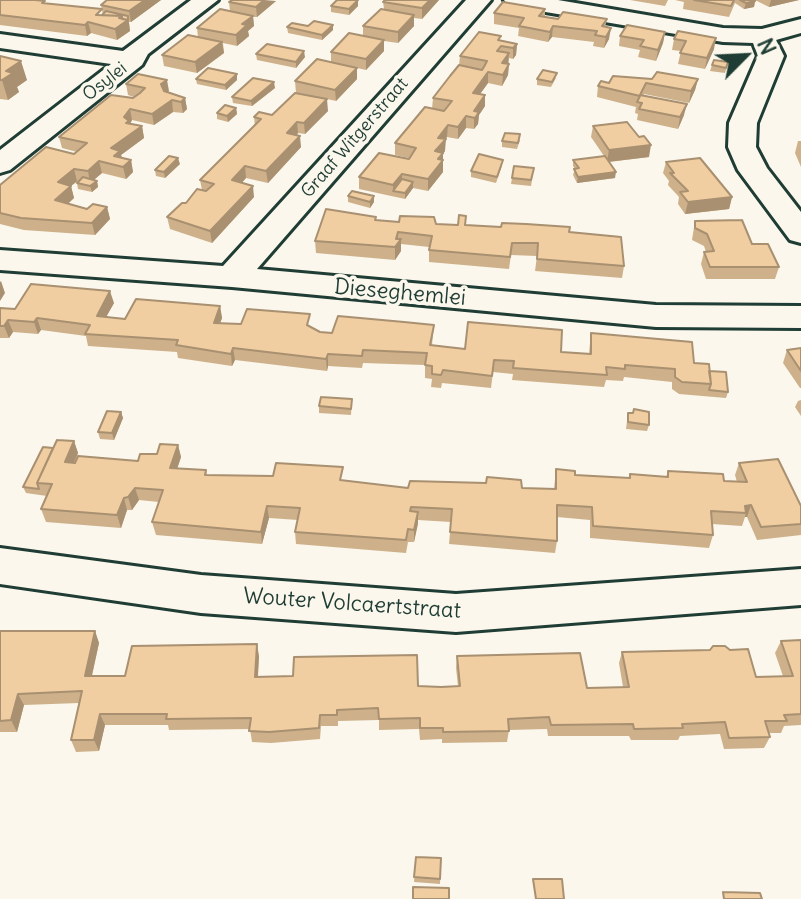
<!DOCTYPE html>
<html>
<head>
<meta charset="utf-8">
<style>
	body { margin:0 }
	#map { position:relative; width:801px; height:899px; overflow:hidden; background:#fbf7ec; font-family:Delius,sans-serif }
	canvas { display:block }
	.north { position:absolute; left:705px; top:16px; width:80px; height:80px; -webkit-text-stroke:6px #fbf7ec; paint-order:stroke; rotate:66deg; font-size:22px; font-weight:700; line-height:32px; text-align:center; color:#1f3d34 }
	.north::after { content:''; display:block; margin:auto; width:28px; height:36px; background:#1f3d34; clip-path:polygon(50% 0,100% 100%,50% 72%,0 100%) }
</style>
</head>
<body>
<div id="map">
<canvas width="801" height="899"></canvas>
<div class="north">N</div>
</div>
<script>
const c = document.querySelector('canvas').getContext('2d');
c.lineJoin = 'round';
function poly(rows) {
  const path = new Path2D();
  for (const r of rows) {
    path.moveTo(r[0], r[1]);
    for (let i = 2; i < r.length; i += 2) path.lineTo(r[i], r[i + 1]);
  }
  return path;
}
function trace(path, color, width, dash) {
  c.strokeStyle = color;
  c.lineWidth = width;
  c.lineCap = dash ? 'butt' : 'round';
  c.setLineDash(dash || []);
  c.stroke(path);
}
function paint(path, color) {
  c.fillStyle = color;
  c.fill(path, 'evenodd');
}
function drawText(font, color, halo, rows, align = 'center') {
  c.font = font + ' Delius,sans-serif';
  c.lineWidth = 7;
  c.setLineDash([]);
  c.textBaseline = 'middle';
  c.strokeStyle = halo;
  c.fillStyle = color;
  for (const [text, x, y, turn = 0] of rows) {
    c.save();
    c.translate(x, y);
    c.rotate((+turn || 0) * Math.PI / 180);
    c.textAlign = isNaN(turn) ? turn : align;
    if (halo) c.strokeText(text, 0, 0);
    c.fillText(text, 0, 0);
    c.restore();
  }
}
const minor = poly([
	[191,0,218,0,148,54,142,65,10,170,0,173,0,150,111,64,0,48,0,34,123,51,191,0],
	[466,0,491,0,257,269,656,305,801,306,801,328,656,327,232,287,0,270,0,250,223,266,466,0],
	[504,0,558,0,723,28,762,29,801,19,801,33,776,40,784,56,757,123,756,147,767,168,801,212,801,243,790,240,738,170,728,147,729,123,758,56,753,43,723,42,516,7,508,5,504,0],
	[0,548,201,575,456,594,801,569,801,605,456,632,201,613,0,584,0,548]
]);
trace(minor, '#1f3d34', 6);
paint(minor, '#fbf7ec');
paint(poly([
	[0,0,45,4,103,15,101,5,107,0,161,0,131,22,129,22,130,31,117,40,91,33,87,36,0,25],
	[358,0,358,6,349,15,331,12,331,6],
	[385,0,439,0,422,19,414,18,414,26,398,43,384,41,384,51,366,70,357,68,357,79,336,101,299,93,328,111,305,134,298,133,297,135,301,147,268,183,246,178,242,183,254,197,212,243,170,229,167,217,202,190,200,180,255,126,254,117,272,115,296,93,295,81,331,62,331,52,363,36,363,26,384,9,383,2],
	[630,0,668,0,665,6],
	[675,0,799,0,769,7,757,1,755,1,754,7,744,9,735,3,729,17,683,9,684,2],
	[276,1,257,17,253,17,254,26,248,31,249,36,237,46,223,43,224,53,197,73,164,66,162,55,198,37,197,28,230,11,229,2],
	[545,9,545,17,558,19,607,19,605,27,609,39,604,48,593,46,594,42,552,37,548,42,518,36,519,28,494,24,494,13],
	[333,25,333,30,322,40,288,33,287,27],
	[678,31,714,49,705,69,678,64,681,51,672,50,674,39],
	[665,32,663,43,656,61,638,57,640,50,619,46,620,36],
	[501,41,517,44,516,55,513,59,509,58,508,75,502,86,488,83,480,94,485,106,479,115,478,124,474,129,466,128,458,139,447,137,445,139,445,151,443,154,443,172,428,191,413,188,405,199,359,189,359,177,409,159,409,158,395,155,395,143,432,109,433,98,459,66,460,56],
	[256,54,305,57,296,68,257,60],
	[0,56,27,80,17,87,19,92,8,100,0,99],
	[728,62,725,73,710,71,712,65],
	[237,74,237,80,226,90,197,84,196,79],
	[556,78,551,87,537,85,537,79],
	[652,79,698,79,695,90,689,103,644,94,643,96,684,115,678,129,637,120,638,114,635,113,636,107,597,97,598,86,609,83],
	[126,84,169,91,167,92,185,98,187,109,183,113,173,112,154,125,132,120,130,124,142,126,144,138,121,155,122,158,131,160,133,172,126,179,102,173,94,180,97,181,98,187,92,192,78,189,77,183,78,181,71,186,74,198,68,204,87,209,107,207,110,219,95,235,24,230,0,224,0,185,74,154,77,152,62,148,59,137,134,97,128,95],
	[275,88,252,106,233,103,232,97],
	[236,108,237,114,228,122,217,119,217,113],
	[593,126,649,157,609,162,615,178,577,183,573,175,575,169,573,166,573,160,604,156,591,137],
	[520,140,517,149,502,147,502,141],
	[798,141,801,141,801,167,795,153],
	[666,162,732,197,729,209,685,214,678,204,679,197,668,185,669,181,663,173],
	[180,164,165,178,156,176,155,170],
	[502,166,496,183,471,177,471,171],
	[534,168,531,186,511,184,512,178],
	[348,196,374,196,374,202,370,208,348,202],
	[466,216,466,225,569,232,624,266,622,278,535,271,537,256,511,255,509,269,429,262,429,247,401,244,401,251,395,260,316,253,315,241,376,217,376,221,447,225,458,225],
	[695,221,752,244,779,267,775,279,706,279,701,264,704,252,706,252,704,246,692,240],
	[114,303,106,317,125,319,220,306,222,318,220,323,311,327,320,332,332,333,434,325,432,345,465,349,589,354,591,333,694,363,709,371,728,392,726,398,679,394,672,389,672,382,624,377,623,381,606,380,604,387,512,380,513,374,493,372,491,388,442,383,441,388,431,387,432,379,425,378,425,365,363,363,362,368,328,366,327,371,235,360,232,366,178,358,177,352,88,346,86,336,41,330,38,334,13,332,9,338,0,338,0,308,15,309],
	[801,348,801,388,800,388,783,363,787,350],
	[352,399,351,415,319,413,319,406],
	[801,400,801,416,795,407,798,401],
	[121,412,123,418,114,440,100,439,98,432],
	[628,413,649,425,647,431,626,429],
	[74,441,78,453,74,463,138,461,178,445,181,457,177,469,206,470,207,475,343,480,408,488,522,488,554,489,556,469,575,475,629,478,630,474,666,477,668,471,724,481,737,482,735,475,739,463,801,506,801,535,757,540,747,517,745,517,742,526,712,524,713,535,709,548,590,538,590,520,557,517,557,541,555,553,449,544,451,522,418,520,414,542,408,542,406,553,296,544,295,532,298,520,269,518,262,544,156,535,152,522,159,502,139,500,132,510,127,510,121,528,46,522,41,509,47,496,26,493,23,487,53,448],
	[0,631,95,631,99,643,92,676,125,676,259,656,258,677,418,686,458,686,456,668,457,656,587,688,623,687,619,663,622,652,756,677,783,676,775,653,781,641,801,640,801,725,784,726,781,733,768,733,770,737,764,748,724,749,720,734,680,736,678,740,631,740,629,736,548,736,547,729,509,730,507,742,442,743,442,739,420,740,419,729,379,730,379,720,338,721,338,726,321,726,320,739,271,743,252,742,250,729,169,730,168,725,105,725,99,751,76,752,71,740,79,703,24,705,17,732,0,732],
	[416,857,441,858,440,884,414,882]
]), '#ceb18a');
paint(poly([
	[145,0,161,0,131,22,129,11],
	[264,0,276,1,257,17,256,7],
	[358,0,358,6,349,15,349,9],
	[430,0,439,0,422,19,422,8],
	[771,0,799,0,769,7],
	[755,1,754,7,744,9,746,3],
	[414,15,414,26,398,43,398,32],
	[122,16,128,16,130,31,117,40,115,29,119,18],
	[253,16,254,26,248,31,249,36,237,46,236,35,242,24],
	[88,22,91,33,87,36,85,25],
	[333,25,333,30,322,40,322,35],
	[553,26,552,37,548,42,550,32],
	[611,28,609,39,604,48,606,37],
	[665,32,663,43,656,61,658,50],
	[716,38,714,49,705,69,707,58],
	[384,40,384,51,366,70,366,59],
	[222,42,224,53,197,73,195,62],
	[517,44,516,55,513,59,513,48],
	[304,51,305,57,296,68,296,62],
	[509,53,508,64,502,63],
	[21,61,27,80,17,87,19,92,8,100,2,80,6,71],
	[509,64,508,75,502,86,503,75],
	[357,68,357,79,336,101,335,90],
	[488,72,488,83,473,104,473,93],
	[237,74,237,80,226,90,225,85],
	[698,79,695,90,689,103,691,91],
	[167,80,169,91,163,95,161,84],
	[274,82,275,88,252,106,251,101],
	[485,95,485,106,479,115,478,124,474,129,474,111],
	[185,98,187,109,183,113,181,102],
	[327,99,328,111,305,134,304,123],
	[172,100,173,112,154,125,152,114],
	[687,104,684,115,678,129,680,117],
	[236,108,237,114,228,122,227,116],
	[130,109,132,120,130,124,128,134,124,117],
	[466,116,466,128,458,139,458,127],
	[297,122,298,133,288,144,287,133],
	[448,125,447,137,444,142,446,139,445,151,443,154,443,172,428,191,428,179,438,138],
	[142,126,144,138,121,155,123,162,119,166,111,148],
	[300,136,301,147,268,183,266,171],
	[651,145,649,157,607,162,609,150],
	[178,158,180,164,165,178,164,172],
	[131,160,133,172,126,179,123,167],
	[99,161,102,173,90,183,88,171],
	[245,166,246,178,233,192,232,180],
	[74,169,77,181,71,186,74,198,58,212,55,200,58,182],
	[616,172,615,178,577,183,578,177],
	[402,174,402,185,393,191,393,197,393,185],
	[97,181,98,187,92,192,90,186],
	[413,182,413,188,405,199,405,193],
	[253,186,254,197,212,243,210,231],
	[374,196,374,202,370,208,370,202],
	[732,197,729,209,685,214,688,202],
	[107,207,110,219,95,235,92,223],
	[398,232,398,243,401,239,401,251,395,260,395,247],
	[1,281,5,293,0,301,0,282],
	[110,291,114,303,100,328,97,316],
	[220,306,222,318,216,335,214,323],
	[37,318,41,330,38,334,34,322],
	[8,320,13,332,9,338,4,326],
	[233,348,235,360,232,366,231,354],
	[328,354,328,366,327,371,326,359],
	[121,412,123,418,114,440,112,433],
	[74,441,78,453,69,474,65,462],
	[178,445,181,457,173,481,170,468],
	[135,488,139,500,132,510,128,497],
	[124,498,127,510,121,528,117,515],
	[751,505,747,517,745,517,746,513,745,506],
	[267,506,269,518,262,544,261,532],
	[418,512,418,524,414,542,414,530],
	[95,631,99,643,89,688,85,676],
	[257,644,259,656,257,688,255,677],
	[18,694,24,705,17,732,11,720],
	[100,714,105,725,99,751,94,740]
]), '#a89071');
const building = poly([
	[0,0,35,0,45,1,42,3,102,9,96,15,122,16,119,18,128,20,115,29,88,22,85,25,0,15,0,0],
	[107,0,145,0,129,11,101,5,107,0],
	[232,0,264,0,256,7,229,2,232,0],
	[337,0,358,0,349,9,331,6,337,0],
	[385,0,430,0,422,8,383,2,385,0],
	[694,0,734,0,731,6,694,0],
	[740,0,753,0,755,1,746,3,740,0],
	[503,2,545,9,539,16,558,19,563,12,607,19,602,26,611,28,606,37,595,35,597,31,553,26,550,32,519,26,524,18,494,13,503,2],
	[220,9,253,16,242,24,247,25,236,35,197,28,220,9],
	[381,9,414,15,398,32,363,26,381,9],
	[106,11,128,16,128,20,122,19,122,16,102,15,106,11],
	[314,21,333,25,322,35,287,27,292,23,308,26,314,21],
	[627,25,665,32,658,50,640,46,644,40,620,36,627,25],
	[678,31,716,38,707,58,680,53,686,41,674,39,678,31],
	[479,32,501,36,498,40,517,44,513,48,501,46,497,51,509,53,502,63,509,64,503,75,488,72,473,93,485,95,474,111,479,112,475,118,466,116,458,127,448,125,438,138,446,139,435,151,443,153,438,159,443,160,428,179,402,174,393,185,359,177,379,153,409,159,416,148,395,143,425,107,444,111,452,101,433,98,450,76,459,65,482,70,485,65,487,61,460,56,479,32],
	[349,33,384,40,366,59,331,52,349,33],
	[188,35,222,42,195,62,162,55,188,35],
	[267,44,304,51,296,62,256,54,267,44],
	[0,56,21,61,6,71,13,73,2,80,0,80,0,56],
	[317,59,357,68,335,90,295,81,317,59],
	[714,60,728,62,726,68,712,65,714,60],
	[208,68,237,74,225,85,196,79,208,68],
	[543,70,557,73,552,82,537,79,543,70],
	[657,72,698,79,691,91,646,83,640,95,687,104,680,117,639,109,642,103,637,102,640,96,598,86,601,81,609,83,613,76,652,79,657,72],
	[138,74,167,80,161,84,164,91,185,98,181,102,172,100,152,114,130,109,124,117,129,121,126,123,142,126,111,148,120,151,114,156,131,160,123,167,99,161,88,171,74,169,58,182,71,186,55,200,87,209,93,204,107,207,92,223,21,218,0,213,0,185,46,147,74,154,87,143,59,137,111,95,133,98,140,93,145,88,126,84,138,74],
	[253,78,274,82,251,101,232,97,253,78],
	[295,93,327,99,304,123,297,122,287,133,300,136,266,171,245,166,232,180,253,186,210,231,167,217,182,203,186,203,197,189,206,191,214,184,200,180,261,119,254,117,259,112,272,115,295,93],
	[225,105,236,108,227,116,217,113,225,105],
	[627,122,639,137,644,136,651,145,609,150,593,126,627,122],
	[505,133,520,134,518,143,502,141,505,133],
	[479,154,503,160,497,177,471,171,479,154],
	[169,156,178,158,164,172,155,170,169,156],
	[605,156,616,172,578,177,574,169,579,168,573,160,605,156],
	[700,158,732,197,688,202,680,192,688,191,670,173,674,173,666,162,700,158],
	[514,166,534,168,531,180,512,178,514,166],
	[83,177,97,181,90,186,77,183,83,177],
	[402,179,413,182,405,193,393,191,402,179],
	[352,191,374,196,370,202,348,196,352,191],
	[326,209,376,217,375,220,399,222,400,216,434,217,436,224,458,225,459,215,466,216,465,225,501,227,502,223,526,224,570,227,569,232,621,237,624,266,537,259,538,243,512,243,510,257,429,250,432,236,398,232,396,239,401,239,395,247,315,241,326,209],
	[742,220,752,244,768,244,779,267,710,267,704,252,714,251,707,234,695,228,695,221,742,220],
	[31,284,110,291,97,316,125,319,136,299,220,306,214,323,241,324,247,309,310,314,307,325,320,332,332,333,338,316,404,322,434,325,430,345,465,349,468,322,562,330,561,352,591,354,591,333,692,342,694,363,709,364,711,384,682,382,675,377,675,369,625,365,625,369,606,367,607,375,513,368,514,361,494,360,492,376,443,370,441,375,432,374,432,366,425,365,427,353,363,350,362,356,328,354,326,359,233,348,231,354,176,345,178,340,85,334,90,325,37,318,34,322,8,320,4,326,0,326,0,308,15,309,31,284],
	[801,348,801,371,787,350,801,348],
	[709,371,726,372,728,392,709,390,711,384,709,371],
	[321,397,352,399,351,409,319,406,321,397],
	[634,409,649,412,649,425,628,422,628,413,633,413,634,409],
	[107,411,121,412,112,433,98,432,107,411],
	[57,440,74,441,65,462,75,463,78,456,138,461,140,454,157,454,160,444,178,445,170,468,206,470,205,475,273,476,276,463,343,467,340,480,408,488,410,481,486,483,487,477,521,480,522,488,556,489,556,469,575,471,575,475,630,478,630,474,668,477,668,471,723,474,724,481,747,482,739,463,778,459,801,506,801,524,761,527,751,505,745,506,746,513,711,511,713,535,593,526,592,507,557,505,557,541,450,532,452,509,411,507,410,511,418,512,414,530,408,529,406,540,295,532,300,508,267,506,261,532,152,522,163,490,135,488,128,497,124,498,117,515,41,509,52,484,37,483,57,440],
	[43,447,53,448,37,483,39,489,23,487,43,447],
	[0,631,95,631,85,676,125,676,132,646,257,644,255,677,293,676,294,657,417,655,418,686,441,687,460,686,457,656,580,653,587,688,629,687,622,652,710,650,713,646,725,646,730,650,748,649,756,677,793,676,781,641,801,640,801,714,784,715,787,721,765,721,770,737,729,738,725,722,682,724,683,728,634,729,633,724,551,725,549,717,508,719,509,731,443,732,443,728,420,728,420,718,379,719,378,708,337,710,337,715,320,715,319,728,269,732,249,731,251,718,166,719,167,714,100,714,94,740,71,740,82,691,18,694,11,720,0,721,0,631],
	[416,857,441,858,440,879,414,877,416,857],
	[533,879,562,879,564,899,536,899,533,879],
	[413,887,449,888,449,899,413,899,413,887],
	[723,892,760,893,762,899,724,899,723,892]
]);
paint(building, '#f0cea1');
trace(building, '#a89071', 2);
drawText('18px', '#1f3d34', '#fbf7ec', [
	["Osylei",105,82,-38],
	["Graaf Witgerstraat",355,138,-49]
]);
drawText('22px', '#1f3d34', '#fbf7ec', [
	["Dieseghemlei",400,293,5],
	["Wouter Volcaertstraat",352,604,4]
]);
</script>
</body>
</html>
